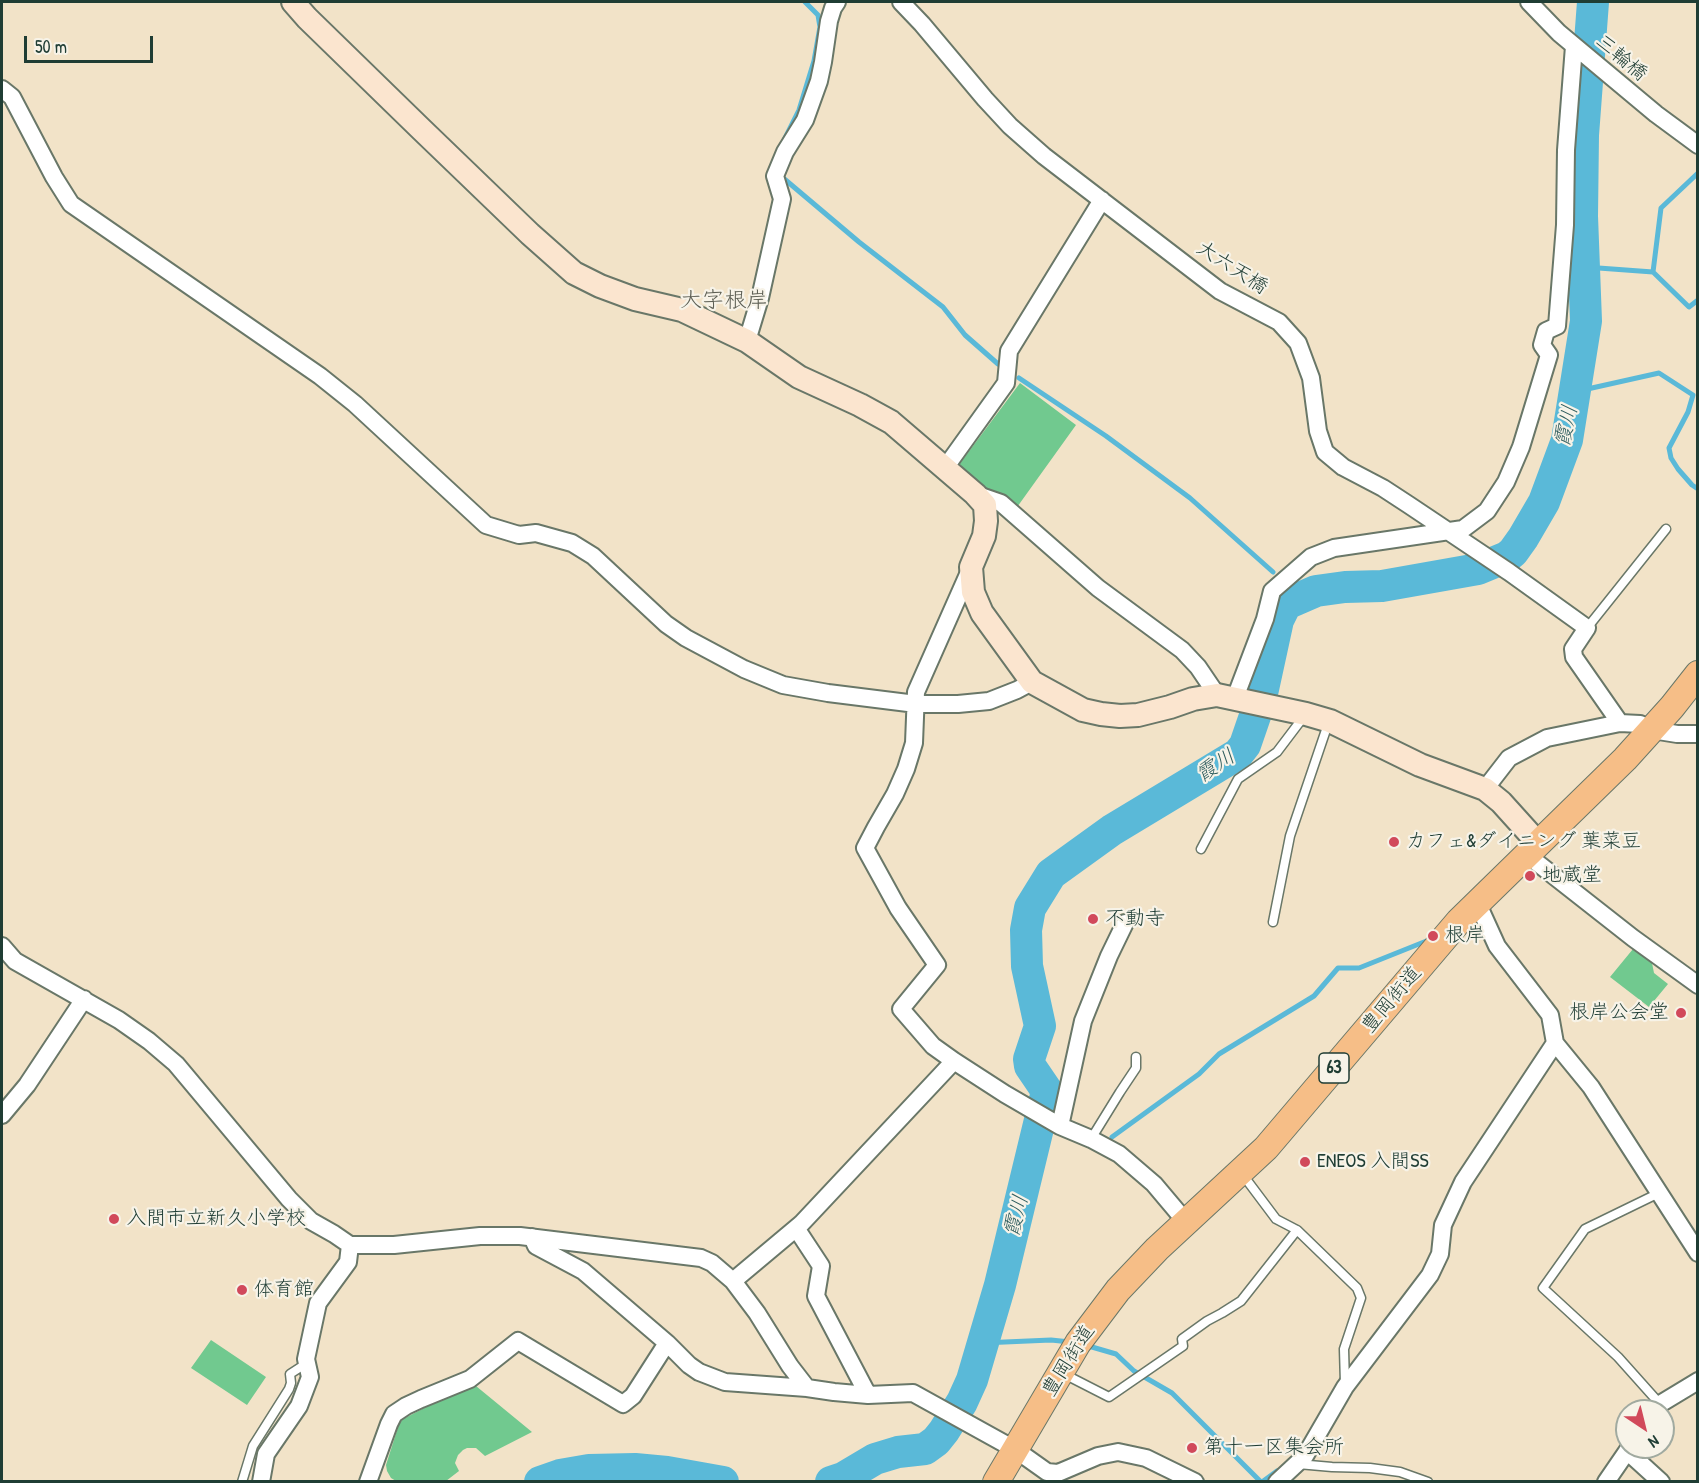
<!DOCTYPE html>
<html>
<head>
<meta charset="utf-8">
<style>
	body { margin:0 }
	#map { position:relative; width:1699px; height:1483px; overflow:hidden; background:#f2e3c8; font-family:"Patrick Hand",sans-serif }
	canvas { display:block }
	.frame { position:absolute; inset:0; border:3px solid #1f3d34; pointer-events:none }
	.north { position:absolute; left:1615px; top:1399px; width:60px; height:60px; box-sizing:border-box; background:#f7f3e8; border:2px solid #a1aaa0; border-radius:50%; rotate:145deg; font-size:16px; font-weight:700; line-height:24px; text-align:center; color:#1f3d34 }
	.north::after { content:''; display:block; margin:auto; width:21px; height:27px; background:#d1495b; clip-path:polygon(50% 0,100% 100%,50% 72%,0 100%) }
	.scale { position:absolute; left:24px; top:36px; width:129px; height:27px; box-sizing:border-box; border:3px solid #1f3d34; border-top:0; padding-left:8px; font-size:18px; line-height:21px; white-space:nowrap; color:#1f3d34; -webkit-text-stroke:4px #f7f3e8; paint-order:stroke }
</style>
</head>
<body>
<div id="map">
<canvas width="1699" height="1483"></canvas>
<div class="frame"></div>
<div class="north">N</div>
<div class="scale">50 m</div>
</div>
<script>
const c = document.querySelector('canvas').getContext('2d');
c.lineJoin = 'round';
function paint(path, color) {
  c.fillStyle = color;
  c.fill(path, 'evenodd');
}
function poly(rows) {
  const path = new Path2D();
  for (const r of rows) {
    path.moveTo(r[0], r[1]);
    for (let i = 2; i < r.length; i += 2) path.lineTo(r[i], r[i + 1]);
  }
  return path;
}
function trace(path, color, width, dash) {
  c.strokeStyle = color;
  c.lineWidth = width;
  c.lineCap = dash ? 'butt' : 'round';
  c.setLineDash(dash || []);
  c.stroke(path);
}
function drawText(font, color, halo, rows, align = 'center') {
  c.font = font + ' "Patrick Hand","Klee One",sans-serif';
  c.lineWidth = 4.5;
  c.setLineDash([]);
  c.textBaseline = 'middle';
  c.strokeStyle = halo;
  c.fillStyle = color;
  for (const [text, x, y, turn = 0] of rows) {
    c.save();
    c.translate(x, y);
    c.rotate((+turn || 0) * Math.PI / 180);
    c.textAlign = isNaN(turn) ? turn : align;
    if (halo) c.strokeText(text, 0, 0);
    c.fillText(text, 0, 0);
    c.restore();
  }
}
paint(poly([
	[1020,383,1076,425,1015,510,958,466],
	[1633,949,1652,963,1654,973,1668,984,1649,1007,1610,977],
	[211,1340,266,1377,247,1405,191,1368],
	[476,1386,532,1432,485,1456,476,1448,467,1448,463,1450,458,1455,455,1463,459,1471,446,1481,396,1481,391,1478,387,1471,386,1465,399,1424,403,1419,432,1404]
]), '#71c98f');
trace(poly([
	[785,138,799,110,814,61,820,27,818,15,805,2],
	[782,177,859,242,943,307,965,335,998,364],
	[1585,267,1653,272,1661,208,1698,173],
	[1653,272,1689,307,1698,300],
	[1019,378,1106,436,1190,498,1273,572],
	[1574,392,1659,373,1693,395,1688,412,1669,448,1671,458,1678,469,1692,485,1698,489],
	[1295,591,1302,596],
	[1112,1137,1199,1074,1219,1054,1314,996,1338,968,1359,968,1429,940],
	[982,1343,1051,1340,1070,1342],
	[1085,1345,1116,1354,1134,1371,1172,1393,1261,1482],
	[1262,1482,1277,1471]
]), '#5ab9d8', 5);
trace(poly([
	[540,1482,560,1475,589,1470,635,1469,667,1472,723,1482],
	[831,1482,843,1478,875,1459,898,1452,925,1449,936,1441,944,1431,962,1402,972,1380,1000,1285,1047,1091,1030,1066,1029,1059,1040,1026,1027,966,1026,930,1030,908,1051,874,1112,830,1238,754,1245,745,1256,713,1263,689,1278,620,1286,604,1316,591,1345,587,1382,586,1478,569,1507,557,1513,552,1523,538,1544,502,1567,440,1586,321,1582,216,1583,135,1593,2]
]), '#5ab9d8', 32);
const lane = poly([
	[1587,628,1666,529],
	[1201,849,1238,779,1277,752,1305,715],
	[1273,922,1290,836,1329,721],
	[1091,1139,1120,1092,1136,1068,1136,1057],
	[1243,1175,1276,1219,1297,1230,1357,1288,1361,1298,1344,1349,1345,1384],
	[1659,1193,1585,1229,1543,1288,1618,1357,1660,1404],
	[1064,1374,1109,1397,1183,1346,1182,1339,1207,1321,1222,1313,1241,1301,1297,1230],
	[1298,1464,1332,1467,1370,1468,1400,1472,1428,1482],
	[242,1482,253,1446,289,1389,291,1383,290,1374,307,1363]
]);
const street = poly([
	[901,2,922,24,985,99,1010,126,1044,156,1220,291,1279,322,1298,343,1311,378,1318,431,1325,452,1343,467,1383,488,1409,505,1509,572,1587,628,1573,649,1574,657,1620,723],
	[1529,2,1559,33,1656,114,1698,145],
	[2,89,12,97,54,177,71,204,320,376,355,404,486,525,519,535,536,533,572,543,593,556,666,624,686,638,744,669,783,685,828,693,916,704,958,704,989,701,1017,690,1032,682],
	[747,341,760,298,782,199,775,176,785,152,805,120,819,81,823,62,829,21,833,8,837,2],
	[945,468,1006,383,1009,351,1102,200],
	[975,494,1001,503,1098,588,1182,650,1198,667,1217,695],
	[970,570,916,692,914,743,906,769,895,794,876,827,865,848,898,908,937,965,901,1009,933,1046,954,1061,1005,1094,1060,1126,1091,1139,1119,1154,1154,1184,1186,1222],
	[1235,698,1265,619,1272,591,1311,557,1334,548,1463,529,1487,511,1506,482,1521,447,1549,355,1542,345,1546,331,1557,326,1565,225,1566,150,1574,46],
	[1485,789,1509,758,1547,738,1620,723,1640,724,1652,730,1677,734,1698,734],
	[1526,854,1633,938,1698,985],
	[2,946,15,961,119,1020,149,1041,176,1064,289,1199,311,1221,334,1234,350,1245,394,1245,480,1236,520,1236,701,1258,712,1263,733,1281,757,1313,790,1366,807,1388,834,1392,868,1395,913,1393,1016,1450,1047,1472,1058,1473,1098,1456,1118,1452,1146,1458,1195,1482],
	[1555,1043,1591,1087,1698,1253],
	[2,1115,27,1085,84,999],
	[1060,1126,1083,1021,1109,956,1125,923],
	[796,1228,821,1266,816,1296,868,1395],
	[532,1237,536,1246,583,1271,667,1343,689,1365,699,1372,725,1382,807,1388],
	[733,1281,801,1224,954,1061],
	[1655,1411,1660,1404,1698,1381],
	[1627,1451,1661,1482],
	[261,1482,266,1454,299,1406,310,1377,306,1359,318,1303,348,1262,350,1245],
	[368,1482,389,1424,394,1414,406,1406,421,1399,470,1379,518,1341,623,1404,633,1396,667,1343],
	[1277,1482,1305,1456,1345,1387,1430,1275,1440,1254,1443,1225,1463,1182,1555,1043,1550,1015,1497,946,1477,902],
	[1606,1482,1630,1447]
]);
const secondary = poly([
	[293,2,307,18,420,128,530,234,574,273,600,286,635,299,682,310,747,341,799,377,860,405,891,422,975,494,985,505,986,521,984,536,971,567,973,592,982,613,1032,682,1083,710,1101,714,1120,716,1138,715,1170,707,1193,699,1217,695,1306,714,1330,721,1420,765,1485,789,1501,802,1538,843]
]);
const primary = poly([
	[996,1482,1078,1343,1118,1290,1157,1249,1266,1148,1459,921,1625,759,1672,707,1698,674]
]);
trace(lane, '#697768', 11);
trace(street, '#697768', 20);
trace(secondary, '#697768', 26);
trace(primary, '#697768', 28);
trace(lane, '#fff', 8);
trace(street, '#fff', 16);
trace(secondary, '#fbe5cf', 22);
trace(primary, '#f6be87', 26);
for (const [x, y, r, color] of [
	[1394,842,6,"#d1495b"],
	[1530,876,6,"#d1495b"],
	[1093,919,6,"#d1495b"],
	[1433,936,6,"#d1495b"],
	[1681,1013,6,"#d1495b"],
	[1305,1162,6,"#d1495b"],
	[114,1219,6,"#d1495b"],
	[242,1290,6,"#d1495b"],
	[1192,1448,6,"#d1495b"]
]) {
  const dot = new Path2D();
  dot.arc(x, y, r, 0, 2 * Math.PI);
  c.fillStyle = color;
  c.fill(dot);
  trace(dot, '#f7f3e8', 2);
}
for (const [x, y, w] of [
	[1334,1068,30]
]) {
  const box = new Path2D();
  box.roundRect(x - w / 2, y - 15, w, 30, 4.5);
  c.fillStyle = '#f7f3e8';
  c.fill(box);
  trace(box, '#1f3d34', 1.5);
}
drawText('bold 18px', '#1f3d34', null, [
	["63",1334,1068]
]);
drawText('20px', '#1f3d34', '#f7f3e8', [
	["三輪橋",1621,58,40],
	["大六天橋",1232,268,33],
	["豊岡街道",1392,1000,-50],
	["豊岡街道",1069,1361,-58]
]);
drawText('20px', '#1f3d34', '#f7f3e8', [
	["カフェ&ダイニング 葉菜豆",1406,842],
	["地蔵堂",1542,876],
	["不動寺",1105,919],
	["根岸",1445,936],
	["根岸公会堂",1669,1013,"right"],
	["ENEOS 入間SS",1317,1162],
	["入間市立新久小学校",126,1219],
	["体育館",254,1290],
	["第十一区集会所",1204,1448]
], 'left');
drawText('italic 21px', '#2e5c5d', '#f7f3e8', [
	["霞川",1567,426,-78],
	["霞川",1216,766,-33],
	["霞川",1017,1216,-76]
]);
drawText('22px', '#5d5f54', '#f7f3e8', [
	["大字根岸",724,301]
]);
</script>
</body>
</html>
